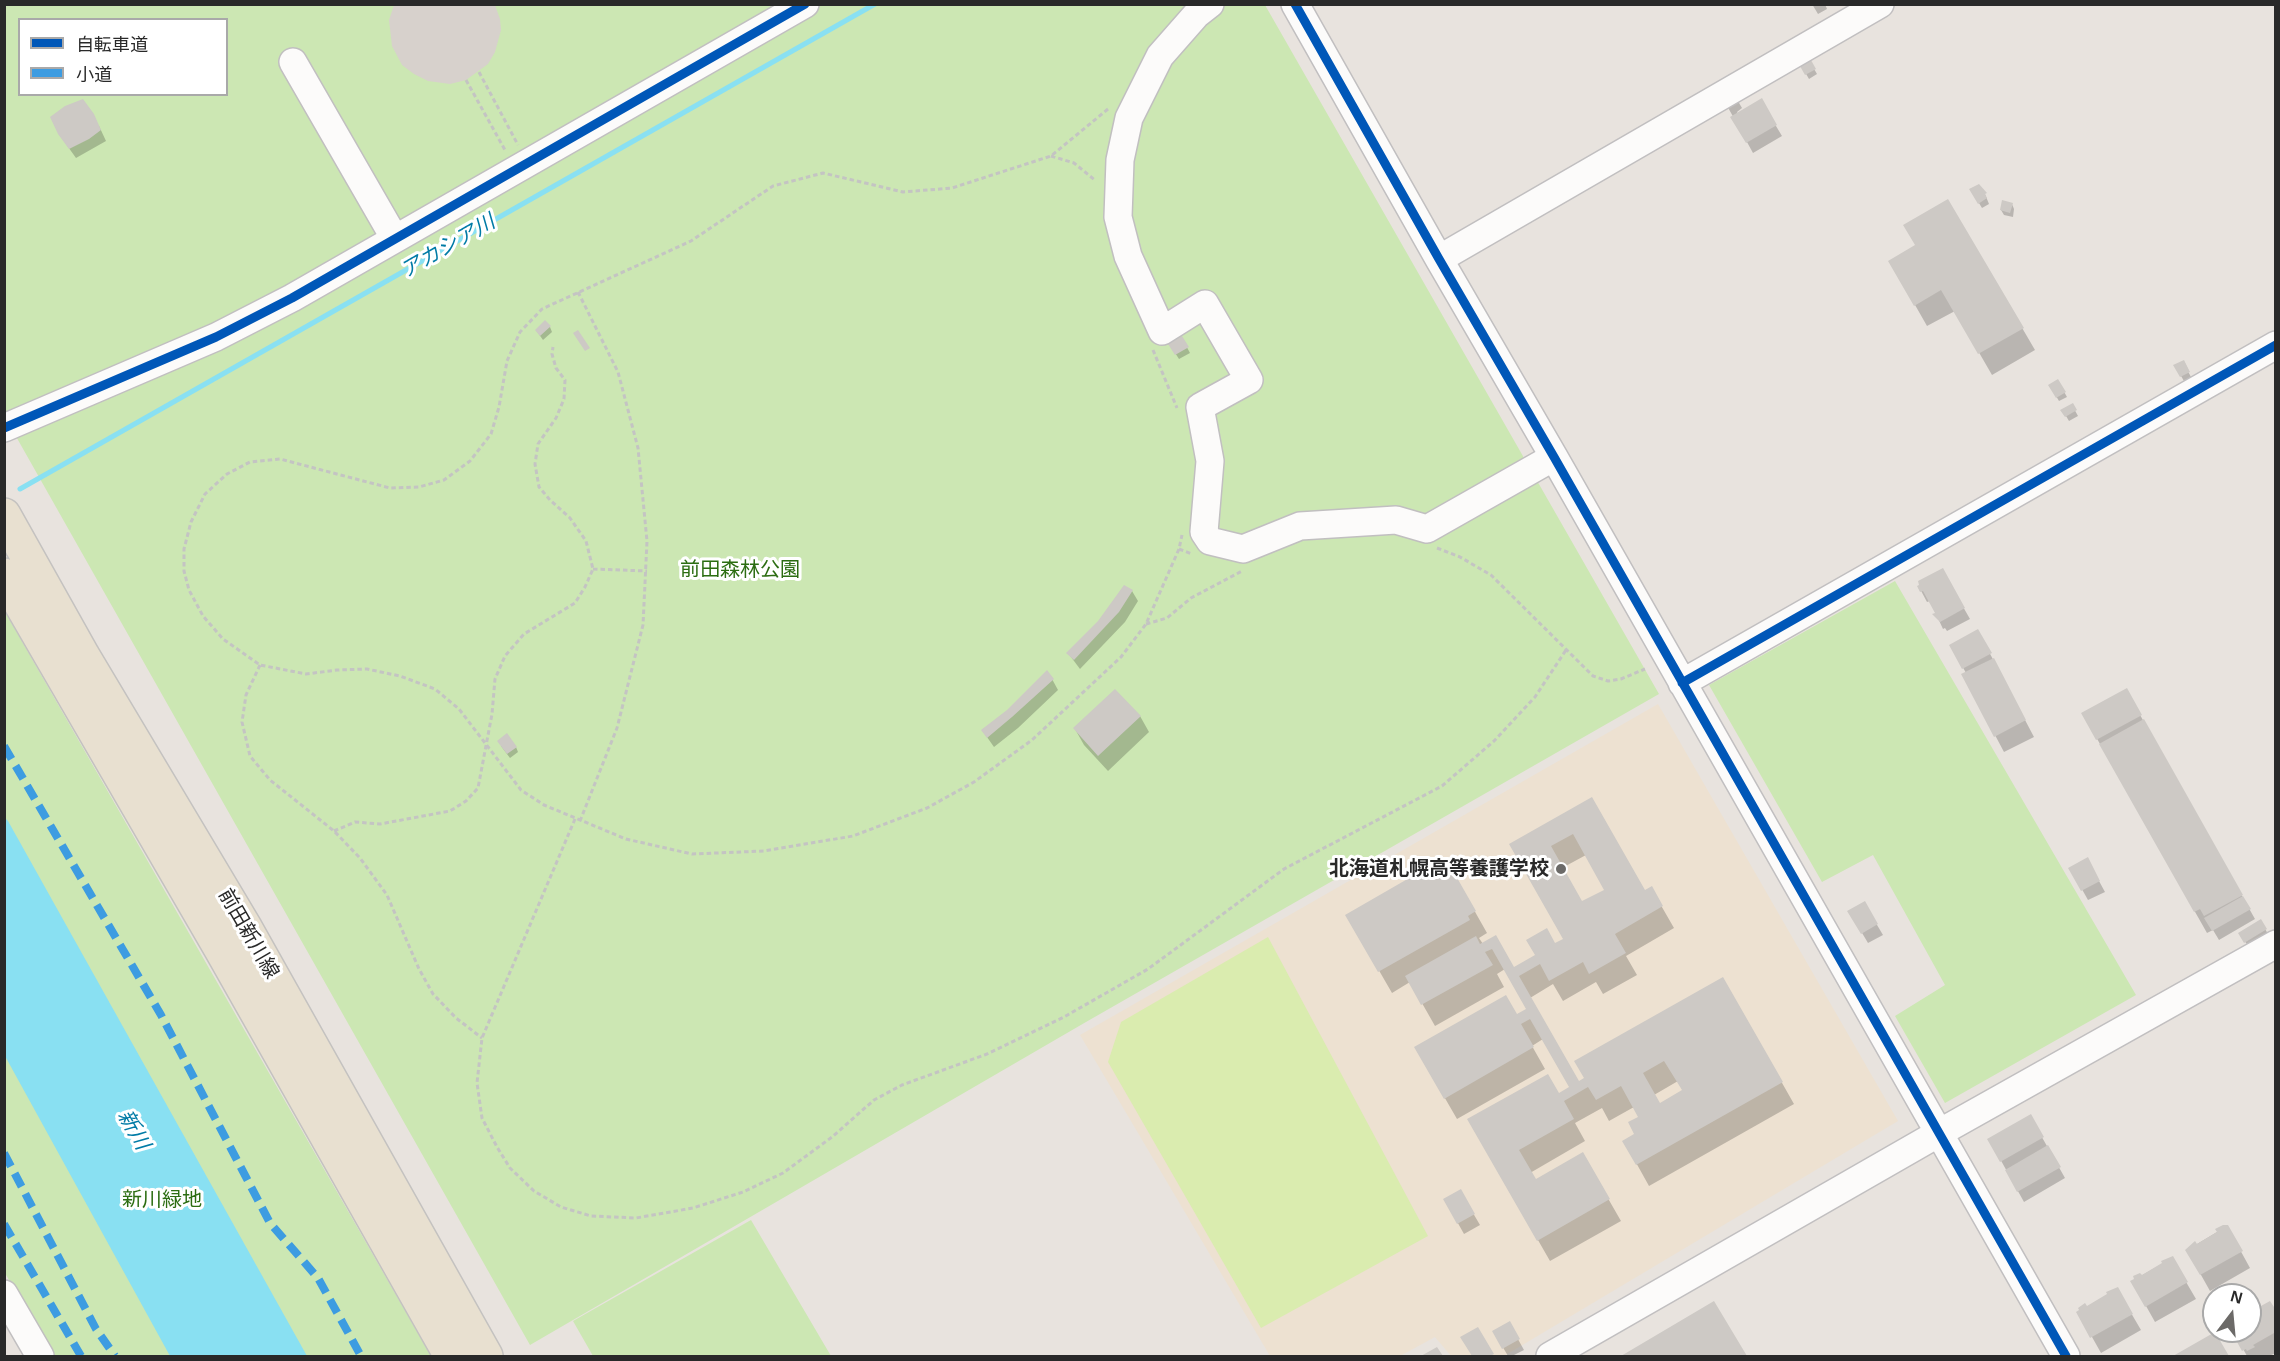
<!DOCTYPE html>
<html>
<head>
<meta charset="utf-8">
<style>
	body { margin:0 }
	#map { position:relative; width:2280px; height:1361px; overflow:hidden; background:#e8e3de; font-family:Arial,"Noto Sans JP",sans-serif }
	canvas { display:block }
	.frame { position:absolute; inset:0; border:6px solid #292929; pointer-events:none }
	.legend { position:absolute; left:18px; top:18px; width:210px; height:78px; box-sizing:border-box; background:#fff; border:2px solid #a9a9a9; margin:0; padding:8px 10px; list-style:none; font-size:18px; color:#292929 }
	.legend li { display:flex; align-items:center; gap:12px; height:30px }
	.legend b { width:30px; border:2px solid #a9a9a9 }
	.north { position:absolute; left:2202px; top:1283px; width:60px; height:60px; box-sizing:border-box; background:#fff; border:2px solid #a9a9a9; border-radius:50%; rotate:16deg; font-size:16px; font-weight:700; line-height:24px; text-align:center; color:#292929 }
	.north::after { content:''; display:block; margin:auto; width:21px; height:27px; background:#6c6a68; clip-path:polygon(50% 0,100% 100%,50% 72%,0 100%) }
</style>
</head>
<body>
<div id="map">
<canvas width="2280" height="1361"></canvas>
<div class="frame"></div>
<ul class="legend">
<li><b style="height:8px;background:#0057b8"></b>自転車道</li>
<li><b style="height:8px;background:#3d9ce1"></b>小道</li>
</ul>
<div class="north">N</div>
</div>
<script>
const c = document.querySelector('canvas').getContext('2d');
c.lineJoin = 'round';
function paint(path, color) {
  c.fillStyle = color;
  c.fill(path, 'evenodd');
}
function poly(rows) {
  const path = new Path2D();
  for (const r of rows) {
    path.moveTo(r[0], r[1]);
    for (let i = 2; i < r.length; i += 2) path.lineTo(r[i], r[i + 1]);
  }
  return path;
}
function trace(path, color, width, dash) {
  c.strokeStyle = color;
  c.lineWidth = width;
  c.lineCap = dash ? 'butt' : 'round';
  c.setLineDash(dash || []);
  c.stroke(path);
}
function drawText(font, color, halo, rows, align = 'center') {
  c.font = font + ' Arial,"Noto Sans JP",sans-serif';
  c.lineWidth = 6;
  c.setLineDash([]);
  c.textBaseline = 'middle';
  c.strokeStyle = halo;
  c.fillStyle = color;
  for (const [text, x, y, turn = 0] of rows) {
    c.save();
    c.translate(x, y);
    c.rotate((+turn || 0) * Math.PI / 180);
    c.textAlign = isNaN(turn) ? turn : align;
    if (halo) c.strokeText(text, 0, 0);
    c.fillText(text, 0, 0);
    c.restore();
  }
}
paint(poly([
	[1658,704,1898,1121,1504,1356,1451,1356,1435,1337,1400,1356,1270,1356,1080,1035]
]), '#ede1d1');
paint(poly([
	[4,5,1265,5,1659,694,1086,1022,530,1345,5,417],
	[20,20,226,20,226,94,20,94],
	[1895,581,2136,995,1945,1103,1895,1016,1945,985,1873,855,1822,882,1709,685],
	[4,610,431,1356,52,1356,5,1273],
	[751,1220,831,1356,593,1356,573,1321]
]), '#cce7b3');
paint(poly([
	[1268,937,1428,1236,1261,1328,1108,1062,1121,1022]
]), '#daecaf');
paint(poly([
	[394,5,495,5,500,19,501,30,495,52,488,64,466,80,450,84,428,81,414,74,402,65,392,46,389,20]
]), '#d7d1cc');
paint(poly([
	[4,817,8,821,307,1356,170,1356,5,1056]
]), '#89e0f2');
paint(poly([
	[1812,4,1825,4,1827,9,1818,14],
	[1806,55,1817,74,1809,79,1798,60],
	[1735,96,1742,108,1737,112,1738,114,1761,101,1782,136,1753,153,1725,102],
	[99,126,106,141,76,158,66,144],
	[1983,189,1989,204,1982,208,1971,190],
	[1948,201,2035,350,1992,375,1955,311,1927,326,1890,261,1917,246],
	[2012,204,2014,209,2013,217,2004,215,2001,210],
	[550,327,552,332,543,340,536,330],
	[1182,338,1190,353,1179,359,1170,345],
	[2183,362,2191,377,2184,381,2175,366],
	[2058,381,2067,397,2059,401,2050,386],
	[2072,405,2078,416,2069,421,2063,411],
	[1942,570,1970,619,1947,631,1945,628,1943,629,1930,601,1927,602,1919,587],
	[1132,591,1138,601,1125,622,1080,669,1068,653],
	[1978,631,2034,737,2004,752,1963,675,1966,673,1951,646],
	[1052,679,1058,690,1018,728,994,747,982,730],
	[2126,690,2255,919,2219,940,2213,930,2207,933,2083,714],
	[1140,716,1149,732,1108,771,1084,745,1075,729],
	[501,746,516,747,518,752,510,758],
	[1591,799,1644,892,1651,888,1674,928,1626,956,1637,975,1603,994,1596,982,1563,1001,1553,984,1530,998,1578,1083,1723,979,1794,1104,1649,1186,1624,1141,1636,1134,1640,1117,1634,1107,1609,1121,1602,1108,1575,1123,1585,1141,1530,1173,1535,1181,1583,1155,1621,1221,1550,1261,1469,1120,1558,1095,1571,1088,1543,1039,1532,1046,1545,1069,1457,1119,1416,1048,1516,1016,1528,1009,1505,969,1497,974,1504,987,1435,1026,1410,982,1392,993,1347,915,1448,864,1487,933,1479,938,1483,944,1495,937,1514,969,1565,939,1511,844],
	[1586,855,1606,890,1582,903,1562,868],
	[1678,1081,1683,1091,1660,1105,1654,1095],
	[2087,859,2105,892,2088,900,2070,868],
	[1864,903,1883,935,1868,943,1849,911],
	[2261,922,2268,934,2248,946,2240,934],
	[2030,1116,2065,1178,2024,1202,1989,1139],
	[1460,1191,1480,1225,1464,1234,1445,1200],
	[2227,1226,2250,1268,2210,1291,2187,1250],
	[2172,1258,2196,1299,2155,1322,2132,1281],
	[2117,1289,2141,1330,2101,1353,2078,1312],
	[1714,1303,1745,1356,1624,1356],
	[2276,1313,2276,1353,2269,1356,2247,1356,2233,1331,2250,1331,2250,1314],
	[1509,1323,1524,1350,1512,1356,1508,1356,1494,1332],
	[2215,1334,2228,1356,2176,1356]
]), '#0003');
trace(poly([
	[20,489,875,4]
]), '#89e0f2', 5);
paint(poly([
	[1807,53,1816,69,1805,75,1796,59],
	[1762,98,1777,125,1746,143,1730,117],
	[83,99,94,114,101,130,89,139,69,149,58,134,50,117,65,106],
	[1979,184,1987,193,1985,194,1987,198,1978,204,1969,189],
	[1948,199,2024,328,1978,354,1941,290,1914,306,1888,261,1915,245,1903,225],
	[2002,200,2013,203,2010,213,2000,210],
	[545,320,551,326,540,336,535,330],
	[578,330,590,348,585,351,573,333],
	[1182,336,1189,347,1175,355,1168,344],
	[2184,360,2190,372,2180,377,2173,365],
	[2058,379,2066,392,2056,398,2048,385],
	[2073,403,2077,410,2065,417,2060,410],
	[1943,568,1965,608,1940,622,1932,614,1935,613,1923,591,1920,592,1917,586,1919,585,1918,581],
	[1124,585,1133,590,1119,612,1074,660,1066,653,1098,621],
	[1978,629,1992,653,1962,669,1949,645],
	[1994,658,2026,720,1994,737,1961,674],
	[1047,670,1054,679,1012,717,987,738,981,730,1007,710],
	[2127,688,2142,715,2096,740,2081,713],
	[1115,689,1141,716,1098,756,1073,728],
	[2144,719,2243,895,2204,916,2200,909,2194,912,2099,744],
	[507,733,517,747,507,754,497,741],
	[1592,797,1645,890,1652,886,1663,906,1615,934,1626,953,1589,974,1583,962,1549,981,1540,964,1519,976,1579,1081,1584,1078,1574,1061,1723,977,1783,1082,1636,1165,1622,1141,1634,1134,1628,1122,1638,1117,1621,1086,1596,1100,1588,1087,1564,1101,1574,1119,1519,1150,1536,1179,1583,1152,1610,1199,1537,1241,1467,1119,1548,1074,1559,1093,1569,1087,1530,1019,1521,1024,1534,1047,1444,1099,1414,1047,1506,995,1517,1014,1526,1009,1492,949,1485,952,1493,965,1421,1005,1405,976,1476,936,1480,944,1496,935,1514,967,1535,955,1526,940,1547,928,1555,943,1563,939,1509,844],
	[1573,834,1604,890,1582,901,1551,846],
	[1664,1061,1682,1090,1660,1103,1643,1073],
	[2088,857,2100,881,2081,891,2068,868],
	[1437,862,1440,867,1448,862,1476,911,1468,916,1470,920,1378,972,1345,915],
	[2243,896,2251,909,2212,931,2204,918],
	[1865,901,1878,924,1861,934,1847,911],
	[2261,919,2267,929,2244,943,2238,933],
	[2031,1114,2044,1137,2000,1162,1987,1139],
	[2048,1145,2061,1167,2017,1192,2005,1170],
	[1461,1189,1475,1214,1457,1224,1443,1199],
	[2223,1225,2228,1225,2243,1251,2200,1275,2185,1250,2195,1241,2197,1244,2217,1232,2215,1229],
	[2173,1256,2188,1282,2145,1307,2130,1281,2134,1279,2133,1276,2140,1273,2142,1275,2162,1263,2161,1261],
	[2118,1287,2133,1314,2090,1338,2076,1312,2079,1310,2078,1308,2085,1303,2087,1306,2107,1294,2106,1292],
	[1714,1301,1747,1356,1621,1356],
	[2270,1301,2276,1310,2276,1337,2274,1333,2253,1345,2255,1347,2247,1351,2246,1349,2242,1351,2231,1331,2250,1331,2250,1312],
	[1510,1321,1520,1339,1502,1349,1492,1331],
	[1478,1327,1494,1354,1490,1356,1472,1356,1460,1337],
	[2215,1332,2229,1356,2173,1356],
	[1437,1347,1443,1356,1421,1356]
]), '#cdc9c5');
const minor = poly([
	[1210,4,1196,15,1160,56,1129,118,1120,160,1118,217,1128,256,1162,331,1205,304,1249,380,1200,407,1210,461,1204,532,1210,541,1243,549,1300,526,1396,520,1427,529,1554,457],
	[1295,4,1439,259,1554,457,2066,1356],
	[293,62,395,239],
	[1439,259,1880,4],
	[4,428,216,337,292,298,805,4],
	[1682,683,2276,345],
	[4,1294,40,1356],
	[1550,1356,1939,1133,2276,944]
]);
const major = poly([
	[4,515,83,656,246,929,486,1356],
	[4,575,222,951,451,1356]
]);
trace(minor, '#c1bfc0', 30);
trace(major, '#c4c2c0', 36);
trace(poly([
	[479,72,518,145],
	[466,80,505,150],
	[1108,109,1051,156,952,188,903,192,823,173,773,186,691,241,542,309,520,332,507,361,499,407,491,434,470,461,444,480,419,487,390,488,280,459,250,462,227,474,205,494,191,522,184,549,184,571,189,590,203,616,223,639,260,665,306,674,337,670,367,669,400,676,435,689,459,709,521,790,544,805,626,839,692,854,764,851,853,836,927,808,974,782,1032,740,1121,657,1146,624,1179,549,1182,535],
	[1051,156,1074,163,1096,181],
	[578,292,618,372,638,448,647,541,643,625,617,728,580,821],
	[1153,350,1177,408],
	[1437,548,1460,557,1491,575,1593,676,1608,681,1621,679,1645,669],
	[1179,549,1192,554],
	[593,569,647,571],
	[1146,624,1167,618,1191,598,1242,571],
	[260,665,246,695,242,722,250,756,270,780,334,831,360,858,387,895,419,969,433,994,456,1018,482,1038],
	[575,819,482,1038,477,1083,482,1118,497,1147,510,1168,534,1191,561,1207,591,1216,636,1218,693,1208,743,1192,783,1173,832,1137,874,1100,902,1085,987,1054,1064,1017,1148,969,1284,869,1442,786,1494,741,1535,697,1566,650],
	[334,831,355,822,380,824,450,811,466,801,478,788,492,714,495,679,505,656,524,634,575,603,585,587,593,569,586,541,570,518,550,500,539,487,535,464,538,444,556,418,564,399,565,380,556,368,552,354,553,347]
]), '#c4c4c3', 3, [4.5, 3]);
trace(minor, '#fcfbfa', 27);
trace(major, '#e8e0d0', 33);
trace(poly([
	[4,746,161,1015,270,1223,318,1278,361,1356],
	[4,1153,96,1329,115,1356],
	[4,1224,81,1356]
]), '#3d9ce1', 8, [15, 8]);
trace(poly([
	[1295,4,1439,259,1554,457,2066,1356],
	[4,428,216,337,292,298,805,4],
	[1682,683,2276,345]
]), '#0057b8', 9);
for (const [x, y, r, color] of [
	[1561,869,6,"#6c6a68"]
]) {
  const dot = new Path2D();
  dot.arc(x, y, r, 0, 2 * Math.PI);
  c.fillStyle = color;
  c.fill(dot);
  trace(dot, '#fff', 2);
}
drawText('20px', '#2c6d12', '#fff', [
	["前田森林公園",740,570],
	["新川緑地",162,1200]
]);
drawText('bold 20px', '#292929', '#fff', [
	["北海道札幌高等養護学校",1549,869]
], 'right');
drawText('20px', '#292929', '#fff', [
	["前田新川線",248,934,60]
]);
drawText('italic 21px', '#007ba6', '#fff', [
	["アカシア川",448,247,-30],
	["新川",133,1130,60]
]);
</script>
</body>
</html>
